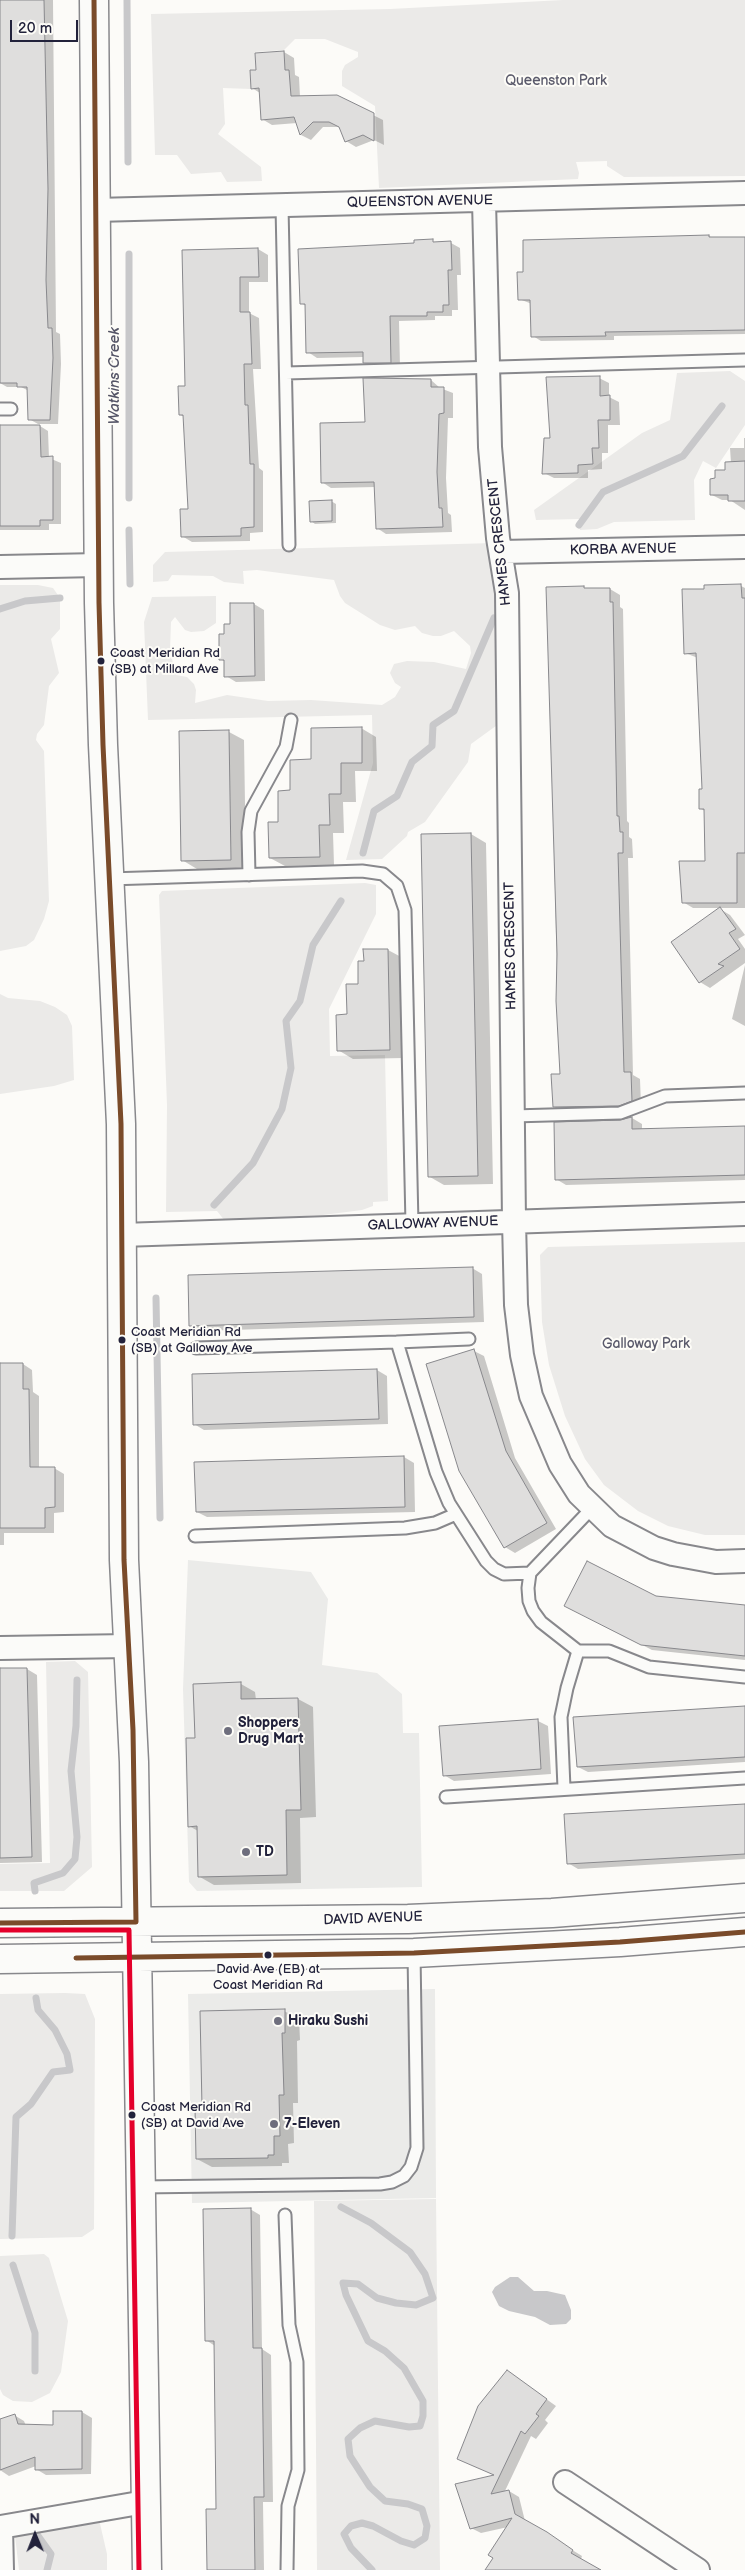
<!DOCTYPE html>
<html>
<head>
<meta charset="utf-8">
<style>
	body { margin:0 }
	#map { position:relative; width:745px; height:2570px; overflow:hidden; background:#fcfbf8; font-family:"Balsamiq Sans",sans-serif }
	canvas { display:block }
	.north { position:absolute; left:10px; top:2510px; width:50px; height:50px; -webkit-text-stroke:4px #fdfcf7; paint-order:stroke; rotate:359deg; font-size:14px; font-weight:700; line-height:20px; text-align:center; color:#22223b }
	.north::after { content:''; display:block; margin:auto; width:18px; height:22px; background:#22223b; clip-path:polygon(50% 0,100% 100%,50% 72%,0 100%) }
	.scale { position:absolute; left:10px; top:20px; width:68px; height:22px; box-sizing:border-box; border:2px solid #22223b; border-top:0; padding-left:6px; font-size:15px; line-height:18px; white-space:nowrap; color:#22223b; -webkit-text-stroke:4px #fdfcf7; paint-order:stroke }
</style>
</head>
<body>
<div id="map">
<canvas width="745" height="2570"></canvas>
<div class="north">N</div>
<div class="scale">20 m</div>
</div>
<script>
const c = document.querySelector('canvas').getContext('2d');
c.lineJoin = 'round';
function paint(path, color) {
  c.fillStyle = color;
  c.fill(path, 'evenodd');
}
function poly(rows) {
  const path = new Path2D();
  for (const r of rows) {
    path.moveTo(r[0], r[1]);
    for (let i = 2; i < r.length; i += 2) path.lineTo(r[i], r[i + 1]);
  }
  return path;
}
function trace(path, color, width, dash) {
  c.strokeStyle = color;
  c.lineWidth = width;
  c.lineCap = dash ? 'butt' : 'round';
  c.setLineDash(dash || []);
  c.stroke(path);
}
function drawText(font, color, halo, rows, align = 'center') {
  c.font = font + ' "Balsamiq Sans",sans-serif';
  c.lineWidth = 4;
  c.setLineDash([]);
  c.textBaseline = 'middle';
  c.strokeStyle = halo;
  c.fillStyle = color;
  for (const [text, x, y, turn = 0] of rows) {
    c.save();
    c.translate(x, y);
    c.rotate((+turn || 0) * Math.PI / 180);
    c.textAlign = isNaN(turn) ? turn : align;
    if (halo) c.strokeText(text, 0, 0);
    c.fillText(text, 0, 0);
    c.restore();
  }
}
paint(poly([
	[188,1560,311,1572,328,1599,322,1665,377,1673,402,1694,403,1733,419,1733,422,1887,197,1891,189,1882,183,1689],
	[435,1989,436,2198,192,2203,188,1994]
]), '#ebebe9');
paint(poly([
	[563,0,745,0,745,176,624,177,607,166,607,161,576,162,579,173,578,179,379,188,375,106,342,86,342,71,345,65,358,57,358,52,325,39,295,39,284,50,255,52,256,69,250,70,251,89,223,88,225,124,218,134,261,167,262,181,227,182,221,172,191,174,177,155,155,155,151,14,390,9],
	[730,371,745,381,745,425,716,468,703,461,694,480,695,520,614,522,597,529,580,530,579,519,536,520,534,510,642,433,670,420,677,373],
	[494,543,500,723,471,744,468,762,425,822,408,832,407,836,382,859,346,860,373,763,372,715,148,720,144,622,152,597,216,596,216,623,204,631,191,632,185,630,175,617,171,622,170,651,176,675,187,677,194,684,196,690,195,703,227,695,268,701,311,700,382,705,395,697,401,687,395,683,390,673,394,664,407,661,434,662,466,669,471,653,470,646,454,631,441,636,433,636,422,633,415,626,395,630,380,625,345,603,340,596,334,580,257,570,243,571,244,584,224,582,213,576,172,575,168,581,153,582,153,565,165,552],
	[0,585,38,585,53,588,60,598,60,629,51,639,59,673,49,686,44,725,37,734,36,740,44,751,49,901,44,919,34,940,26,946,0,951],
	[365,883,376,885,376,914,329,1009,330,1056,385,1055,388,1201,373,1202,373,1206,362,1210,323,1215,225,1221,217,1211,166,1212,167,1105,159,895,162,891],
	[0,994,8,998,40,1001,55,1007,67,1015,72,1026,74,1080,54,1086,0,1094],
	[745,1242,745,1535,705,1535,668,1526,638,1511,604,1485,585,1459,565,1416,549,1365,542,1322,540,1255,548,1247],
	[75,1661,88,1672,92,1867,64,1891,0,1891,0,1864,50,1863,46,1662],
	[65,1993,85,1994,95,2019,94,2229,82,2237,0,2239,0,1994],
	[436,2199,440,2570,317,2570,314,2201],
	[44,2254,49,2258,68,2321,61,2372,50,2393,32,2402,13,2401,3,2395,0,2389,0,2256],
	[98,2515,107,2554,107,2570,19,2570,15,2536,20,2523]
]), '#ebeae8');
paint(poly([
	[510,2277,518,2277,534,2291,547,2291,565,2295,571,2310,571,2319,566,2324,550,2325,535,2317,509,2311,499,2306,492,2292,495,2287]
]), '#c8c8ca');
paint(poly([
	[0,0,53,0,56,332,60,334,61,364,58,424,38,424,29,419,29,391,21,387,7,387,0,383],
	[284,52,294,58,295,75,299,77,300,97,373,115,383,120,384,145,374,140,356,147,346,141,341,127,323,127,311,140,301,135,297,123,272,125,262,119,260,93,252,88,258,71],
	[709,236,713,238,745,238,745,334,614,336,614,340,541,341,533,336,532,304,519,299,524,273,524,241],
	[415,241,451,243,460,248,461,275,457,275,458,310,452,310,452,316,435,316,435,320,399,321,400,367,373,368,364,363,364,357,317,358,308,352,306,306,301,303,415,244],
	[258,249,268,255,268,282,249,282,249,313,259,318,261,369,253,369,259,468,263,471,263,532,250,533,250,541,192,542,182,536,189,510,185,417,180,415,186,387,184,251],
	[599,378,609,383,609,397,619,402,620,425,608,425,608,453,602,453,602,469,588,470,588,478,554,478,544,473,551,439],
	[431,380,440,388,453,393,453,418,448,418,446,478,448,513,451,515,452,532,386,534,377,528,376,487,331,488,322,482,366,423],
	[40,426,48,431,49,458,61,463,61,524,49,524,49,530,0,530,0,427],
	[744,438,745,438,745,510,730,500,722,500,712,495,716,480,727,471,731,463,730,448,744,448],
	[331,501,336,504,336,523,315,524,311,521],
	[741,586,745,588,745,908,693,908,683,902,706,862,705,811,701,809,703,790,698,658,685,653,705,590],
	[548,588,610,589,620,595,620,607,623,609,627,821,629,823,629,837,632,839,633,858,628,858,633,1075,640,1079,641,1106,564,1112,554,1107,561,1075,558,1022],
	[254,604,264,610,265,681,236,682,226,676,226,662,220,659,225,636,231,625],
	[361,728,376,737,377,771,355,771,356,802,343,802,344,833,333,833,334,865,285,866,270,858,292,792],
	[229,732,244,740,246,868,197,869,182,860],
	[471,834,486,843,493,1184,444,1185,430,1177,422,835],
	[720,909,730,915,745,935,738,939,745,949,745,963,710,988,700,982,672,942],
	[388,950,403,958,404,1058,353,1059,338,1050,348,1016,360,985,365,962],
	[745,965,745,1026,732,1019],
	[632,1118,642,1124,642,1130,745,1127,745,1180,566,1185,556,1179,620,1122],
	[472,1268,482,1274,484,1322,200,1331,190,1325],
	[474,1351,484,1356,515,1458,556,1529,515,1553,505,1547],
	[0,1364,23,1364,32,1370,33,1392,39,1396,39,1468,54,1468,64,1474,64,1512,54,1513,54,1533,4,1533,4,1545,0,1545],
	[377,1370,387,1376,388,1424,204,1430,194,1424],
	[404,1457,414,1463,415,1512,207,1517,197,1512],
	[655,1597,745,1607,745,1660,652,1650,576,1611],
	[27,1669,37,1675,42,1862,0,1863,0,1670],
	[241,1684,255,1692,256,1700,298,1699,313,1707,316,1817,300,1818,301,1883,214,1885,200,1877,198,1831,189,1826,196,1739],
	[745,1708,745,1762,588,1772,578,1767],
	[538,1721,548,1726,551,1774,454,1781,444,1775],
	[745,1805,745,1859,578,1869,568,1863],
	[284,2011,299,2019,300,2040,297,2041,298,2103,293,2103,294,2143,288,2144,289,2163,282,2163,282,2166,212,2167,197,2159,203,2108],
	[250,2209,260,2215,262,2349,271,2355,273,2502,263,2502,264,2570,208,2570,218,2510,215,2346,206,2340],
	[507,2371,556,2406,545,2420,548,2423,536,2439,531,2436,504,2493,509,2491,519,2497,525,2521,582,2556,581,2559,601,2570,488,2570,508,2527,481,2533,471,2528,496,2475],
	[54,2412,82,2412,92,2418,91,2474,46,2475,36,2469,36,2466,9,2476,0,2470,0,2420,14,2415,24,2421,26,2426,54,2426]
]), '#0003');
trace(poly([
	[127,0,128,162],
	[129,498,129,254],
	[579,525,603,492,683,456,722,406],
	[129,530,130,584],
	[0,609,25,601,60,598],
	[363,853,374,811,397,796,412,762,432,746,433,725,454,711,494,618],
	[214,1205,253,1163,282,1109,291,1068,286,1021,300,1001,313,945,341,901],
	[156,1298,160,1518],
	[35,1891,34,1883,63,1873,75,1859,77,1837,71,1771,76,1726,77,1680],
	[341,2207,371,2223,410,2252,425,2274,433,2298,416,2305,396,2303,377,2298,358,2284,343,2283,346,2295,368,2341,385,2351,404,2368,423,2401,423,2416,420,2426,409,2427,375,2421,360,2428,348,2439,350,2456,370,2487,385,2501,408,2504,422,2509,427,2526,425,2538,414,2545,401,2541,373,2526,362,2523,351,2526,344,2534,351,2548,372,2570],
	[12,2236,16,2117,31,2104,53,2072,70,2070,67,2054,55,2030,38,2010,36,1998],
	[13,2265,35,2333,35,2371],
	[36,2533,51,2554,47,2570]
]), '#c8c8ca', 7);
const building = poly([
	[0,0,44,0,48,189,46,280,48,328,52,328,53,358,50,420,28,420,27,387,17,387,17,383,0,383,0,0],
	[284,51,285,70,289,70,291,96,337,95,374,113,374,141,363,135,345,142,339,127,329,122,313,122,300,135,294,117,261,120,259,88,251,89,250,70,256,70,255,53,284,51],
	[709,235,709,237,745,237,745,330,605,332,606,336,531,337,530,300,518,300,517,272,523,272,523,240,709,235],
	[433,239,433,242,451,241,452,270,448,270,449,305,443,305,443,312,427,312,427,316,390,316,391,363,363,363,363,352,306,353,305,304,300,304,298,249,414,243,414,240,433,239],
	[258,248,259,277,240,277,240,312,250,312,252,364,244,364,245,405,248,405,250,464,254,464,254,527,241,528,241,536,181,537,180,509,188,509,183,415,179,415,178,386,185,386,182,250,258,248],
	[600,376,600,396,610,395,610,420,598,420,599,448,592,448,593,464,578,465,578,473,542,474,544,438,550,438,546,377,600,376],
	[363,378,431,379,431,387,444,387,444,413,439,414,437,472,439,508,442,508,443,527,376,529,374,482,321,483,320,423,365,422,363,378],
	[0,425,40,425,41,457,53,456,53,520,40,520,40,526,0,526,0,425],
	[745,461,745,501,728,501,728,495,710,495,710,479,715,478,715,470,725,470,725,462,745,461],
	[332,500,332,521,310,522,309,501,332,500],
	[741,584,742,598,745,598,745,853,737,853,737,903,682,903,679,861,705,861,704,809,699,809,699,789,702,789,696,653,684,654,682,589,704,589,704,585,741,584],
	[584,586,584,588,610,588,610,602,613,602,617,816,619,816,620,832,623,832,623,853,618,853,624,1072,631,1072,632,1101,619,1106,553,1107,551,1074,560,1074,556,1001,557,954,546,587,584,586],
	[230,603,254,603,255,676,224,677,224,660,219,660,219,634,224,634,224,624,230,624,230,603],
	[362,727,362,763,341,763,341,794,329,794,330,825,319,825,320,857,269,858,268,822,278,822,278,791,290,790,290,760,311,759,311,728,362,727],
	[229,730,231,860,181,861,179,731,229,730],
	[471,833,478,1176,428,1177,421,834,471,833],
	[720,907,736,929,729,933,740,949,718,964,724,966,699,983,671,942,720,907],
	[363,949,388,949,390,1050,337,1051,336,1015,347,1014,346,984,358,984,358,961,364,961,363,949],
	[632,1117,632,1129,745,1126,745,1175,555,1180,554,1122,620,1120,632,1117],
	[473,1267,474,1317,189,1326,188,1275,473,1267],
	[474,1349,506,1451,547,1523,504,1548,459,1471,426,1364,474,1349],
	[0,1363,23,1363,23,1389,29,1389,30,1467,55,1467,55,1507,45,1508,45,1528,0,1528,0,1363],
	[377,1369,379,1419,193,1425,192,1374,377,1369],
	[404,1456,405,1507,196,1512,194,1462,404,1456],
	[587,1561,656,1596,745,1605,745,1656,641,1645,564,1606,587,1561],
	[0,1668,27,1668,32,1857,0,1858,0,1668],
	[241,1682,241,1699,298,1698,301,1810,286,1810,287,1875,198,1877,197,1826,188,1827,186,1738,195,1738,193,1684,241,1682],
	[745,1706,745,1757,577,1767,573,1717,745,1706],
	[538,1719,541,1769,443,1776,439,1726,538,1719],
	[745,1804,745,1854,567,1864,564,1814,745,1804],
	[285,2009,285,2033,282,2033,284,2095,279,2095,280,2136,274,2136,274,2155,268,2155,268,2158,196,2159,195,2107,202,2107,200,2011,285,2009],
	[251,2208,253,2348,262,2348,264,2497,254,2497,255,2570,207,2570,206,2509,216,2509,214,2341,205,2341,203,2209,251,2208],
	[507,2370,547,2399,536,2414,539,2416,525,2434,521,2431,491,2494,509,2490,515,2514,547,2532,573,2550,571,2553,601,2570,485,2570,493,2558,488,2555,512,2518,470,2529,455,2484,494,2475,457,2459,478,2406,507,2370],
	[53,2411,82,2411,82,2469,35,2470,35,2457,0,2470,0,2419,15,2414,18,2424,53,2425,53,2411]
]);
paint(building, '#dfdedd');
trace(building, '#88888c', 1);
const lane = poly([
	[282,206,289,545],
	[286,373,745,360],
	[0,409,11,409],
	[249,875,248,832,251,811,286,747,291,720],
	[109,879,362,871,383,874,397,886,405,910,412,1224],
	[513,1116,620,1113,665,1096,745,1093],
	[397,1342,469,1339],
	[196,1348,397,1342,436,1472,449,1503,486,1561,494,1569,504,1574,530,1573,528,1588,529,1601,533,1611,541,1622,578,1651,609,1651,649,1667,745,1677],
	[195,1536,405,1528,435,1523,456,1514],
	[530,1573,593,1507],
	[564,1788,561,1717,567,1688,578,1651],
	[446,1797,745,1778],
	[140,2187,380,2184,392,2182,404,2176,411,2167,417,2148,414,1953],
	[285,2215,289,2325,297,2362,298,2470,288,2506,287,2570]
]);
const street = poly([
	[484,201,490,447,498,538,507,593,514,1221,516,1305,522,1355,531,1396,560,1464,579,1494,612,1526,654,1548,673,1554,716,1562,745,1561],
	[96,210,745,193],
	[501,552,745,547],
	[0,567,99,565],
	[122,1235,745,1214],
	[0,1648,129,1646],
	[565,2482,698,2570],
	[2,2570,1,2527,145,2502]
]);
const secondary = poly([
	[94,0,99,603,103,745,121,1124,124,1560,134,1762,147,2570],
	[0,1923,408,1919,552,1913,745,1898],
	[0,1959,414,1953,620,1942,745,1932]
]);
trace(lane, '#88888c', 15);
trace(street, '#88888c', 26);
trace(secondary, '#88888c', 31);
trace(lane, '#fbfbf9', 11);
trace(street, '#fbfbf9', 22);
trace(secondary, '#fbfbf9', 28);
trace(poly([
	[0,1923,136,1922,133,1730,124,1560,121,1124,103,745,99,603,94,0],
	[76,1958,414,1953,620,1942,745,1932]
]), '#7a4b2a', 5);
trace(poly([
	[0,1930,129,1930,139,2570]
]), '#e4002b', 5);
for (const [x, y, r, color] of [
	[101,661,4.5,"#22223b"],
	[122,1340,4.5,"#22223b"],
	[228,1731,5,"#6e6e7d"],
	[246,1852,5,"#6e6e7d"],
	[268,1955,4.5,"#22223b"],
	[278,2021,5,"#6e6e7d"],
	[132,2115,4.5,"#22223b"],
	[274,2124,5,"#6e6e7d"]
]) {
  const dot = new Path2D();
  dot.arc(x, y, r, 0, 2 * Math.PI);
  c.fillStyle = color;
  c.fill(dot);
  trace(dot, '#fdfcf7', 2);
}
drawText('13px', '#22223b', '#fdfcf7', [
	["Coast Meridian Rd",110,654],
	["(SB) at Millard Ave",110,670],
	["Coast Meridian Rd",131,1333],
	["(SB) at Galloway Ave",131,1349],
	["David Ave (EB) at",268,1970,"center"],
	["Coast Meridian Rd",268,1986,"center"],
	["Coast Meridian Rd",141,2108],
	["(SB) at David Ave",141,2124]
], 'left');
drawText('14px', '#5a5a6b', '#fdfcf7', [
	["Queenston Park",556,81],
	["Galloway Park",646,1344]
]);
drawText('14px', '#22223b', '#fdfcf7', [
	["QUEENSTON AVENUE",420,202,-1],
	["HAMES CRESCENT",500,542,-96],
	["KORBA AVENUE",623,550,-1],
	["HAMES CRESCENT",511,946,-91],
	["GALLOWAY AVENUE",433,1224,-2],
	["DAVID AVENUE",373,1919,-2]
]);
drawText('bold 14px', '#22223b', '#fdfcf7', [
	["Shoppers",238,1723],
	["Drug Mart",238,1739],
	["TD",256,1852],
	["Hiraku Sushi",288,2021],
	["7-Eleven",284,2124]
], 'left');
drawText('italic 15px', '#545466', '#fdfcf7', [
	["Watkins Creek",115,376,-90]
]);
</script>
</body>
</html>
